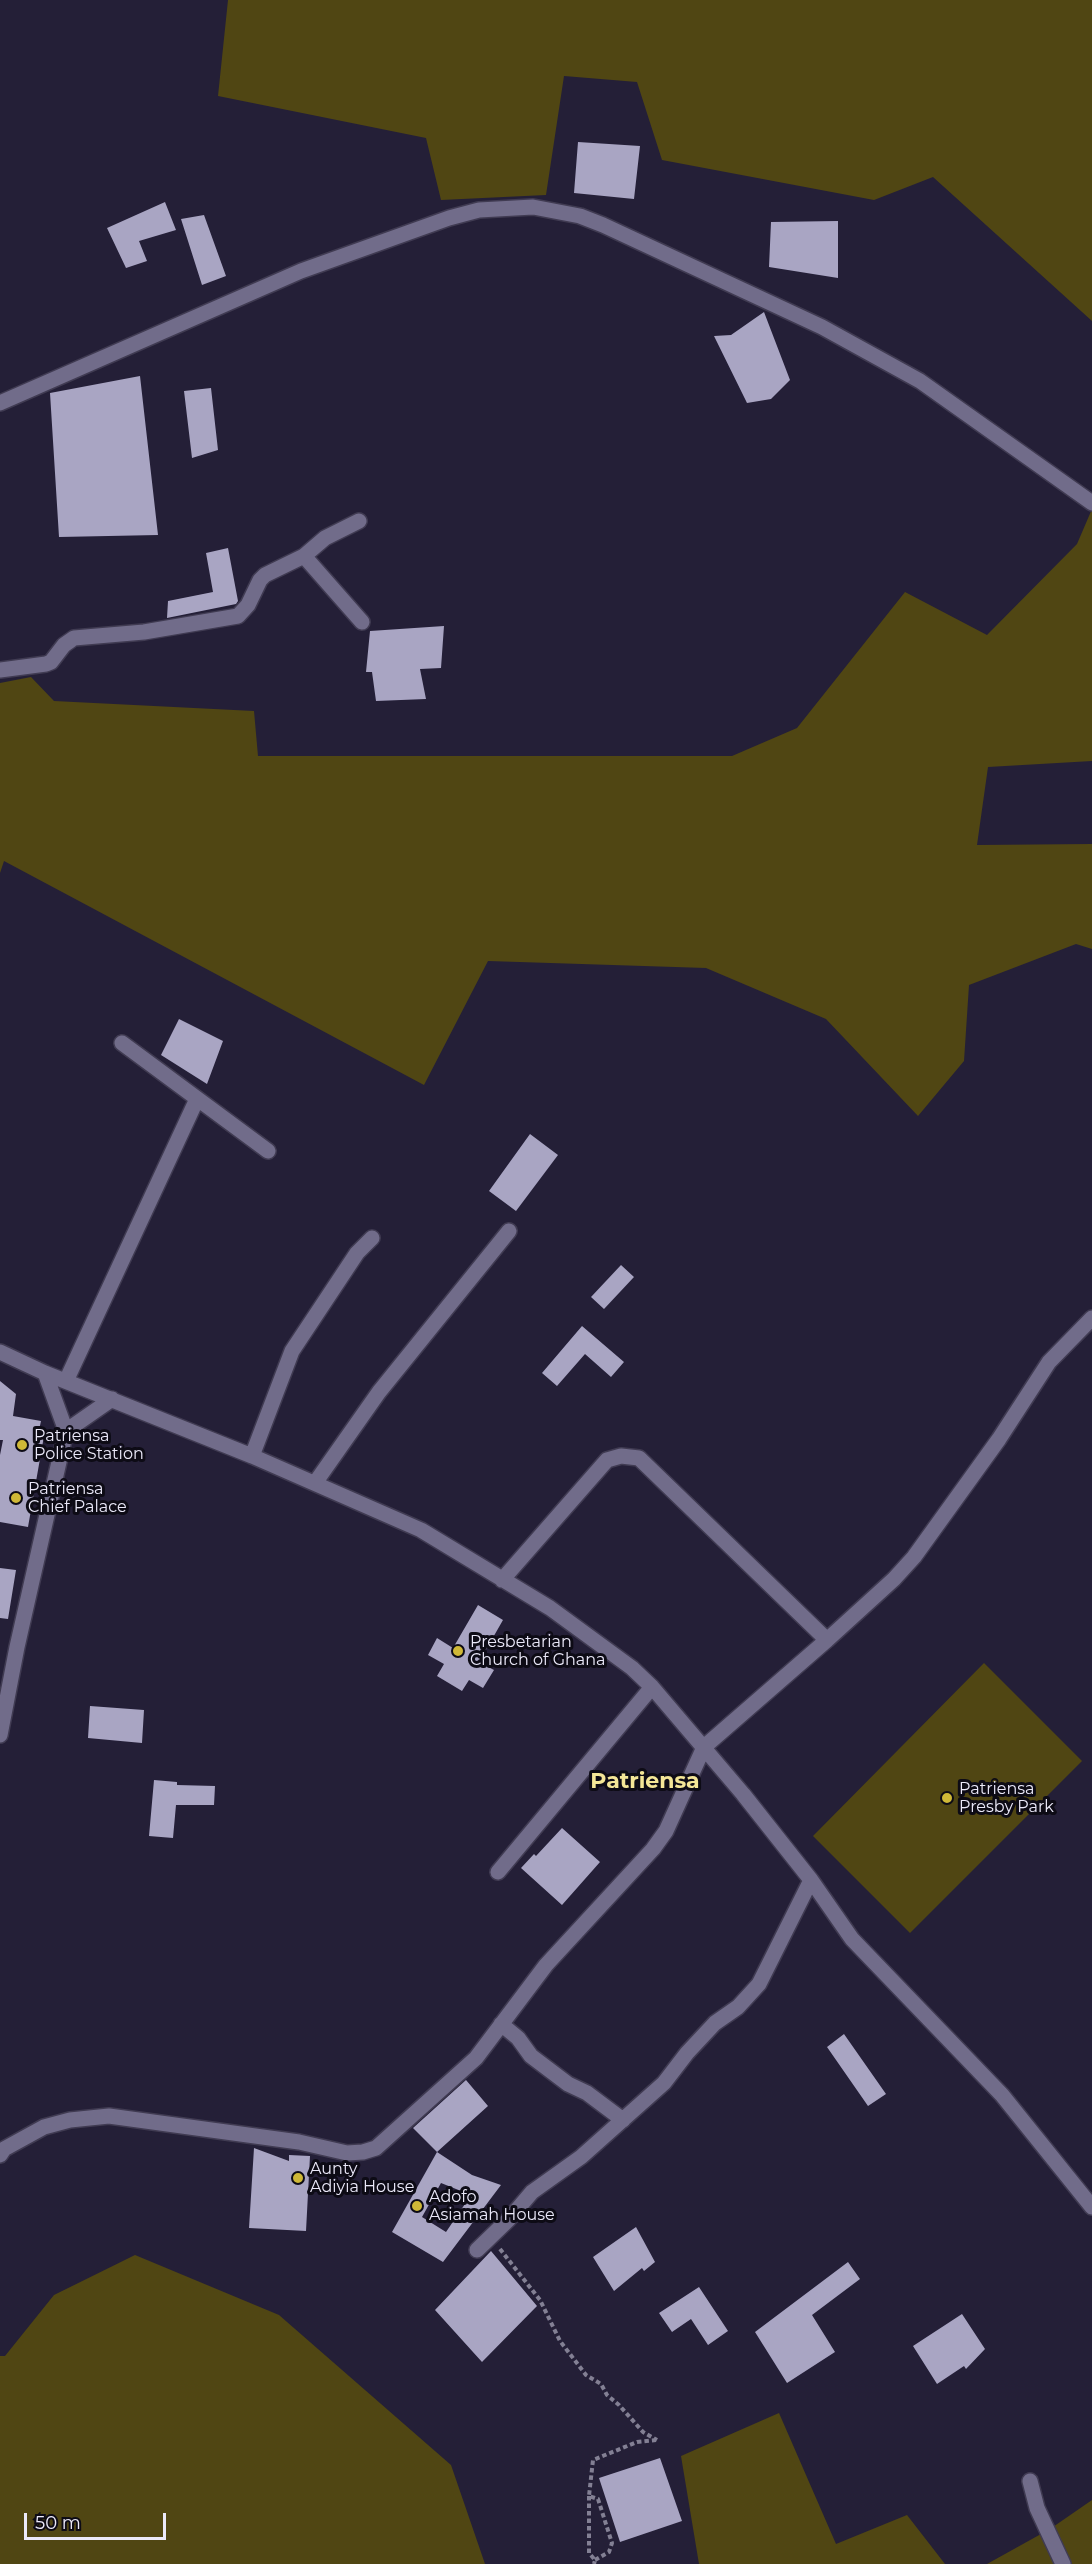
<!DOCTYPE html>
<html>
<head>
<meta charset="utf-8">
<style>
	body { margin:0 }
	#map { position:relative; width:1092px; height:2564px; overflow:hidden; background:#241f37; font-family:Montserrat,sans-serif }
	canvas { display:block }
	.scale { position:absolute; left:24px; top:2513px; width:142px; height:27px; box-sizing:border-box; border:3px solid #ebe9f9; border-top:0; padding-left:8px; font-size:18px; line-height:21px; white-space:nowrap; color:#ebe9f9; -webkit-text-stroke:4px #0d0b15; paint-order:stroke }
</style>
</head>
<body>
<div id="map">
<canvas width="1092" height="2564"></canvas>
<div class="scale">50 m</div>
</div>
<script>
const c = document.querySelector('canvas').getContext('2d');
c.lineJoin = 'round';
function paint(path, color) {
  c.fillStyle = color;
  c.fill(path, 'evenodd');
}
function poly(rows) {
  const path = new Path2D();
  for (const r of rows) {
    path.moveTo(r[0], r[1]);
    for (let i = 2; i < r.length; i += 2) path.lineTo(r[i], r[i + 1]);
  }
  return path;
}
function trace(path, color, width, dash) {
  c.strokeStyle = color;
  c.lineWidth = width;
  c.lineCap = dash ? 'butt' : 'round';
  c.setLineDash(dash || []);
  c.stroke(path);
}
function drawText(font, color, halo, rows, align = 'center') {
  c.font = font + ' Montserrat,sans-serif';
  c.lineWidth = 6;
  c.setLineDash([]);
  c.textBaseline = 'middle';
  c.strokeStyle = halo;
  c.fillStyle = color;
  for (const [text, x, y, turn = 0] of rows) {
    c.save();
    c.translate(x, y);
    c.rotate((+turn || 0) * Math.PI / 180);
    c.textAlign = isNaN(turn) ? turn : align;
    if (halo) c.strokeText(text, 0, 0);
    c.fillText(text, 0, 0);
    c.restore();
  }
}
paint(poly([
	[228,0,1092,0,1092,321,933,177,874,200,662,160,637,82,564,76,546,195,441,200,426,138,218,96],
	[1092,509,1092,761,988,767,977,845,1092,844,1092,949,1076,944,969,985,964,1061,918,1116,826,1019,706,968,488,961,424,1085,4,861,0,873,0,683,31,677,54,701,254,711,258,756,732,756,797,728,905,592,987,635,1077,544],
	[984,1663,1082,1761,910,1933,813,1836],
	[135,2255,279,2315,451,2465,485,2564,0,2564,0,2356,5,2356,54,2295],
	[779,2413,836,2544,907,2515,945,2564,699,2564,681,2456],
	[1092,2500,1092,2564,987,2564,1050,2529]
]), '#504613');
paint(poly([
	[578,142,640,146,634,199,574,193],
	[165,202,176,230,139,241,147,261,126,268,107,228],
	[204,215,226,276,202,285,181,219],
	[838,221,838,278,769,267,771,222],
	[764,312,790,380,771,399,747,403,714,336,731,335],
	[140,376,158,535,59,537,50,393],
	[211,388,218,450,192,458,184,391],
	[228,548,238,601,236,604,167,618,168,601,213,592,206,553],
	[444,626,441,668,420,669,426,699,376,701,372,672,366,672,370,631],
	[179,1019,223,1041,207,1084,161,1055],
	[530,1134,558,1155,516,1211,489,1191],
	[621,1265,634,1277,604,1309,591,1297],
	[582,1326,624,1362,611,1377,585,1354,557,1386,542,1373],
	[0,1381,16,1394,13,1416,41,1421,38,1435,44,1436,28,1527,0,1522,0,1455,3,1440,0,1440],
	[0,1568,16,1570,8,1619,0,1618],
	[478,1605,503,1620,479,1662,494,1670,483,1688,469,1680,462,1691,437,1676,444,1664,428,1655,437,1638,453,1648],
	[90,1706,144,1710,142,1743,88,1738],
	[154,1780,177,1782,177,1785,215,1786,214,1805,176,1805,173,1838,149,1836],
	[562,1828,600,1862,562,1905,521,1868,534,1854,536,1856],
	[844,2034,886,2094,868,2106,827,2047],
	[466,2080,488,2106,437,2152,413,2128],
	[254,2148,289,2161,289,2155,310,2156,306,2231,249,2228],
	[437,2152,472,2175,501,2185,443,2262,392,2232],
	[441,2183,471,2195,446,2232,422,2217],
	[636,2227,655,2262,644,2271,642,2268,614,2291,593,2257],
	[491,2251,537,2306,482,2362,435,2310],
	[848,2262,860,2279,812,2315,835,2352,787,2383,755,2332],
	[699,2287,728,2331,708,2345,691,2319,672,2332,659,2313],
	[962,2314,985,2349,966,2369,964,2366,937,2384,913,2346],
	[660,2458,682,2521,620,2542,599,2478]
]), '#a9a5c3');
const minor = poly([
	[0,403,301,271,449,218,479,210,533,207,580,216,603,225,822,327,920,381,1092,503],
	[304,556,362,622],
	[0,670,46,664,51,662,64,645,74,638,144,632,238,616,248,605,260,580,265,575,304,556,325,538,359,521],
	[122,1043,268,1151],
	[0,1352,45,1373,252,1456,421,1530,550,1608,632,1668,652,1687,743,1794,811,1880,852,1939,1002,2095,1092,2207],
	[66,1381,197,1099],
	[66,1431,112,1399],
	[252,1456,292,1351,357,1253,372,1238],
	[315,1483,379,1392,509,1231],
	[502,1580,607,1460,621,1456,639,1458,827,1640],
	[0,1735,17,1647,66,1431,45,1373],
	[498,1872,652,1687],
	[501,2024,518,2038,531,2056,568,2084,587,2093,623,2120],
	[0,2155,4,2149,44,2127,70,2120,109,2116,299,2142,347,2153,363,2152,376,2148,476,2058,546,1965,653,1849,666,1831,704,1747,827,1640,894,1579,914,1557,999,1439,1049,1362,1092,1318],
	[477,2250,509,2219,532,2192,581,2157,664,2083,687,2053,715,2023,738,2007,759,1984,811,1880],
	[1030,2481,1037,2508,1063,2564]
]);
trace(minor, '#403b52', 18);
trace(poly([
	[500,2249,540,2300,560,2341,586,2375,601,2384,607,2395,619,2405,643,2432,657,2440],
	[589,2496,589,2553,595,2560,594,2564],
	[595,2560,609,2552,612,2543,598,2499,589,2496,593,2460,637,2442,656,2440]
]), '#838094', 4, [4.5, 3]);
trace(minor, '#716c8a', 15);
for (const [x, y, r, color] of [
	[22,1445,6,"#cfb837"],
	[16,1498,6,"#cfb837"],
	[458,1651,6,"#cfb837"],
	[947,1798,6,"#cfb837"],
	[298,2178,6,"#cfb837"],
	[417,2206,6,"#cfb837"]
]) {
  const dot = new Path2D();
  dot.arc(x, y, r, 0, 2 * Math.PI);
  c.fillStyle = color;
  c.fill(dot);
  trace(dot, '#0d0b15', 2);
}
drawText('16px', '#ebe9f9', '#0d0b15', [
	["Patriensa",34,1436],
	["Police Station",34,1454],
	["Patriensa",28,1489],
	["Chief Palace",28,1507],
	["Presbetarian",470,1642],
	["Church of Ghana",470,1660],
	["Patriensa",959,1789],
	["Presby Park",959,1807],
	["Aunty",310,2169],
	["Adiyia House",310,2187],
	["Adofo",429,2197],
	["Asiamah House",429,2215]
], 'left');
drawText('bold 22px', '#f4e697', '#0d0b15', [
	["Patriensa",645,1782]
]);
</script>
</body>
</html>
